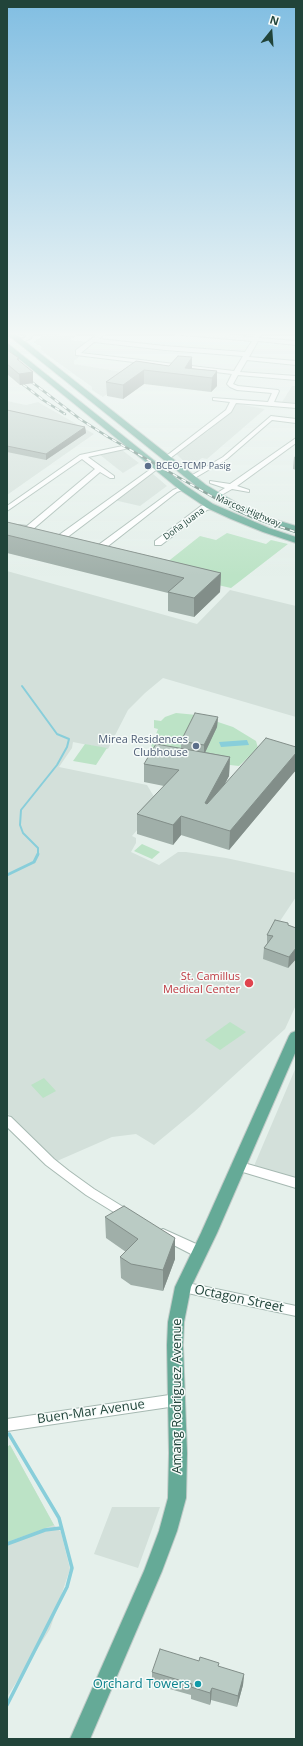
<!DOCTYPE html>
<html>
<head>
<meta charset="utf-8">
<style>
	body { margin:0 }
	#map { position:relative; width:303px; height:1746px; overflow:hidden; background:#e5f0eb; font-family:"Open Sans",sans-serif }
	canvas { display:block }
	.frame { position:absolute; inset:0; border:8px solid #21443a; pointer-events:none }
	.north { position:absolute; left:251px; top:12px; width:40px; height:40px; -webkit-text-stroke:3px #f6fbf9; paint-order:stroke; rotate:17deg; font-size:11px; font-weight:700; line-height:16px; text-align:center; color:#21443a }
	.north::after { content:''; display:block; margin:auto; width:14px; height:18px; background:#21443a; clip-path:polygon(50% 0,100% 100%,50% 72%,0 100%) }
</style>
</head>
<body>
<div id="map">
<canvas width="303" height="1746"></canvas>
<div class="frame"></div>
<div class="north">N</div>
</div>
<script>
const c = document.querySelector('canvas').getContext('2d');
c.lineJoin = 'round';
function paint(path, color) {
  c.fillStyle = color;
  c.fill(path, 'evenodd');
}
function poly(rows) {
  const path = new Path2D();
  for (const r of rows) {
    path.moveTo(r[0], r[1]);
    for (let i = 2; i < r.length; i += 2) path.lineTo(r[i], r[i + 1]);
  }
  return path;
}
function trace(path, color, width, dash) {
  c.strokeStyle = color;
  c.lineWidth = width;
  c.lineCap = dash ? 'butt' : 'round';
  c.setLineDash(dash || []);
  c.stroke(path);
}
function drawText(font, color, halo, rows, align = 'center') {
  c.font = font + ' "Open Sans",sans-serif';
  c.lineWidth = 3;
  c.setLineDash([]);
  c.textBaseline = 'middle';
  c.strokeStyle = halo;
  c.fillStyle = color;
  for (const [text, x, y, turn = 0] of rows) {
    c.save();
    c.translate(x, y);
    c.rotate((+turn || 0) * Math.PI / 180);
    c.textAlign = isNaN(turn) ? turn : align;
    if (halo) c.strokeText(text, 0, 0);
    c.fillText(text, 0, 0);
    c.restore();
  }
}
paint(poly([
	[62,332,79,332,70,340,86,342,75,351,74,354,80,356,74,361,74,364,135,374,103,397,92,390,92,387,46,354,40,349,42,347,33,342,45,335,56,336],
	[292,386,296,386,296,404,282,402],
	[7,401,26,405,38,402,94,434,7,495],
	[234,403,265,409,207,459,202,458,190,467,176,454,208,431,232,411],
	[122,450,139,463,123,473,100,455],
	[152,473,167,486,140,506,114,500],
	[7,571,197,624,230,590,296,606,296,717,163,678,145,693,128,710,108,749,73,742,72,748,59,767,147,785,159,805,132,836,136,838,136,843,131,852,159,865,178,852,186,852,226,858,296,873,296,897,274,930,296,935,296,1005,285,1029,194,1112,154,1145,136,1134,112,1137,57,1161,7,1113],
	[296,1067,296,1178,254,1166],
	[10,1445,54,1525,61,1532,70,1569,50,1629,7,1697,7,1447],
	[112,1507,160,1507,138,1568,94,1554]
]), '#d3e0da');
paint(poly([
	[227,533,266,544,271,540,288,544,231,588,156,571,200,536,216,540],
	[176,713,197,715,233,727,256,741,258,748,239,766,149,756,148,754,158,729,154,728,154,720,161,721,165,717],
	[85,744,107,748,96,765,73,761],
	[142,844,160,852,152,859,134,851],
	[230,1022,246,1032,220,1050,205,1040],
	[44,1078,56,1091,43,1098,31,1085],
	[10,1445,54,1525,7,1542,7,1447]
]), '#bce3c6');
paint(poly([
	[247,740,249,745,221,747,219,742]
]), '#88ceda');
trace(poly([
	[22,686,57,734,69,739,67,747,57,765,21,810,20,825,23,833,38,848,38,855]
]), '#88ceda', 2);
trace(poly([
	[7,875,34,862,38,854]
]), '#88ceda', 3);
trace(poly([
	[7,1544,45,1530,61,1528],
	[7,1705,67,1587,72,1568,59,1518,9,1434]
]), '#88ceda', 3.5);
const minor = poly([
	[27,332,33,332,31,338,23,342,19,342,19,340,26,337,27,332],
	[101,332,107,332,99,339,165,346,245,352,252,341,174,334,171,332,190,332,254,337,257,332,263,332,259,338,296,341,296,345,258,341,249,357,296,361,296,365,247,360,240,372,296,376,296,380,238,375,233,384,238,386,278,390,279,391,274,402,296,404,296,408,236,403,231,412,169,459,165,459,165,457,226,410,230,402,213,400,213,398,268,402,272,393,237,390,230,387,227,384,232,374,76,355,76,350,101,332],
	[94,342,165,350,243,356,234,371,81,353,94,342],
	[271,416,296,419,296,423,272,420,227,459,193,479,189,479,189,477,223,457,271,416],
	[296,438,296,443,237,486,249,490,249,492,232,489,218,497,214,497,214,495,225,488,210,483,210,481,230,484,296,438],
	[132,444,135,446,134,447,88,457,114,476,114,478,110,478,100,472,32,530,23,531,7,528,7,524,27,526,95,469,82,459,7,511,7,506,80,455,132,444],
	[155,466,160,467,65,539,59,539,59,535,155,466],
	[183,486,186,488,185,489,177,492,103,550,97,550,97,546,173,490,183,486],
	[210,504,213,504,213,508,207,510,161,545,155,545,155,541,201,506,210,504],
	[7,1116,11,1117,54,1159,69,1171,94,1189,133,1213,135,1216,133,1219,129,1221,125,1219,86,1195,46,1165,7,1127,7,1116],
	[237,1161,296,1178,296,1188,233,1169,231,1166,233,1163,237,1161],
	[163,1229,205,1248,206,1252,205,1256,200,1257,195,1256,158,1237,157,1234,158,1231,163,1229],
	[183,1282,296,1306,296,1316,178,1291,176,1287,178,1283,183,1282],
	[176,1394,181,1396,183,1400,181,1404,176,1406,7,1431,7,1419,176,1394]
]);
const major = poly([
	[7,332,13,332,206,485,242,506,273,519,296,526,296,532,267,523,236,510,200,489,7,334,7,332],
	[7,343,186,486,213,504,269,528,296,537,296,543,263,532,231,519,207,508,180,490,7,349,7,343],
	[296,1031,296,1051,217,1233,191,1287,184,1322,183,1345,187,1453,186,1498,177,1531,162,1571,90,1739,70,1739,144,1571,159,1531,168,1498,169,1453,167,1345,168,1322,175,1287,201,1233,289,1036,291,1033,296,1031]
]);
trace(minor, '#a6b9b2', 2);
trace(major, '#c1cbc8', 2);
paint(minor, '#fff');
paint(major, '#65aa97');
const rail = poly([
	[7,363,80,419,108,437,234,509,254,518,296,532],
	[7,372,43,400,65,414]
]);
trace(rail, '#5c7f75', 2.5);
trace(rail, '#f6fbf9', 1.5, [5]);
paint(poly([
	[7,350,19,358,19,361,33,372,33,383,20,385,7,374],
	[136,361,169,366,217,371,217,386,211,392,144,384,123,399,107,396,106,382],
	[7,410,85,427,86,433,46,460,7,452],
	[296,456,296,470,293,469,294,457],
	[7,522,221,573,220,592,194,617,168,611,168,593,7,553],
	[218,717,217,727,205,752,230,757,229,776,224,785,296,747,296,770,229,850,181,835,173,845,137,834,137,814,164,786,144,782,144,764,181,748,181,741],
	[288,923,288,925,296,928,296,959,288,968,263,959,264,948,267,944,267,935],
	[105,1217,175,1238,175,1259,163,1291,131,1285,121,1278,120,1257,126,1252,106,1238],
	[199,1661,244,1674,243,1685,237,1707,211,1700,210,1705,191,1699,191,1695,152,1684,152,1672]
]), '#a0afa9');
paint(poly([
	[192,357,192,371,185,368],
	[144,370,144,384,123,399,123,385],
	[217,371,217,386,211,392,212,378],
	[33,372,33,383,20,385,19,374],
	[85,427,86,433,46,460,46,454],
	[221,573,220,592,194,617,194,598],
	[218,717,217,727,204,755,204,745],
	[296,753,296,770,229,850,230,831],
	[230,757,229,776,205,822,205,803],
	[181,816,181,835,173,845,173,825],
	[296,948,296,959,288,968,289,957],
	[175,1238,175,1259,163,1291,163,1270],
	[244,1674,243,1685,237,1707,238,1696],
	[212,1688,211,1700,210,1705,210,1693]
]), '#828e89');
const building = poly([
	[7,350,19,358,17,359,33,372,19,374,7,364,7,350],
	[178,356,192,357,185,368,217,371,212,378,144,370,123,385,106,382,136,361,169,366,178,356],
	[7,410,85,427,46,454,7,446,7,410],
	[7,522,221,573,194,598,168,592,184,578,7,535,7,522],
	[195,713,218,717,204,745,181,741,195,713],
	[266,738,296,747,296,753,230,831,181,816,173,825,137,814,179,770,144,764,156,744,230,757,205,803,207,804,266,738],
	[275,920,288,923,288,925,296,928,296,948,289,957,264,948,273,936,267,935,275,920],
	[124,1206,175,1238,163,1270,131,1264,120,1257,138,1239,105,1217,124,1206],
	[160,1649,199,1661,200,1657,219,1663,218,1666,244,1674,238,1696,212,1688,210,1693,191,1687,192,1684,152,1672,160,1649]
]);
paint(building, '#bacbc4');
trace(building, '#828e89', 1);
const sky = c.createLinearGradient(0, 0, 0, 576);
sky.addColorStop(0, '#81bee2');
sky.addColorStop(0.58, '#f3f8f6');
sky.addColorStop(1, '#f3f8f600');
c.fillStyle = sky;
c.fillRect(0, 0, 303, 576);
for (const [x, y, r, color] of [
	[148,466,4,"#5c6f8a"],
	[196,746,4,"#5c6f8a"],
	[249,983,5,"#e0444e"],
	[198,1684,4,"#0f9aa8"]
]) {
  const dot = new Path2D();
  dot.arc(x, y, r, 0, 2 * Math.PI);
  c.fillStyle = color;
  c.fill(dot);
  trace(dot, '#f6fbf9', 1.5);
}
drawText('9px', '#4e5e75', '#f6fbf9', [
	["BCEO-TCMP Pasig",156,466]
], 'left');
drawText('9px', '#21443a', '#f6fbf9', [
	["Marcos Highway",248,511,23],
	["Doña Juana",184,524,-36]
]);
drawText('11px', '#4e5e75', '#f6fbf9', [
	["Mirea Residences",188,740],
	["Clubhouse",188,753]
], 'right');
drawText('11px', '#be3a42', '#f6fbf9', [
	["St. Camillus",240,977],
	["Medical Center",240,990]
], 'right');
drawText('13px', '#21443a', '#f6fbf9', [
	["Octagon Street",239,1299,12],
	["Amang Rodriguez Avenue",177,1396,-90],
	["Buen-Mar Avenue",91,1412,-8]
]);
drawText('13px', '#0d838f', '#f6fbf9', [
	["Orchard Towers",190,1684]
], 'right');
</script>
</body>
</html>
